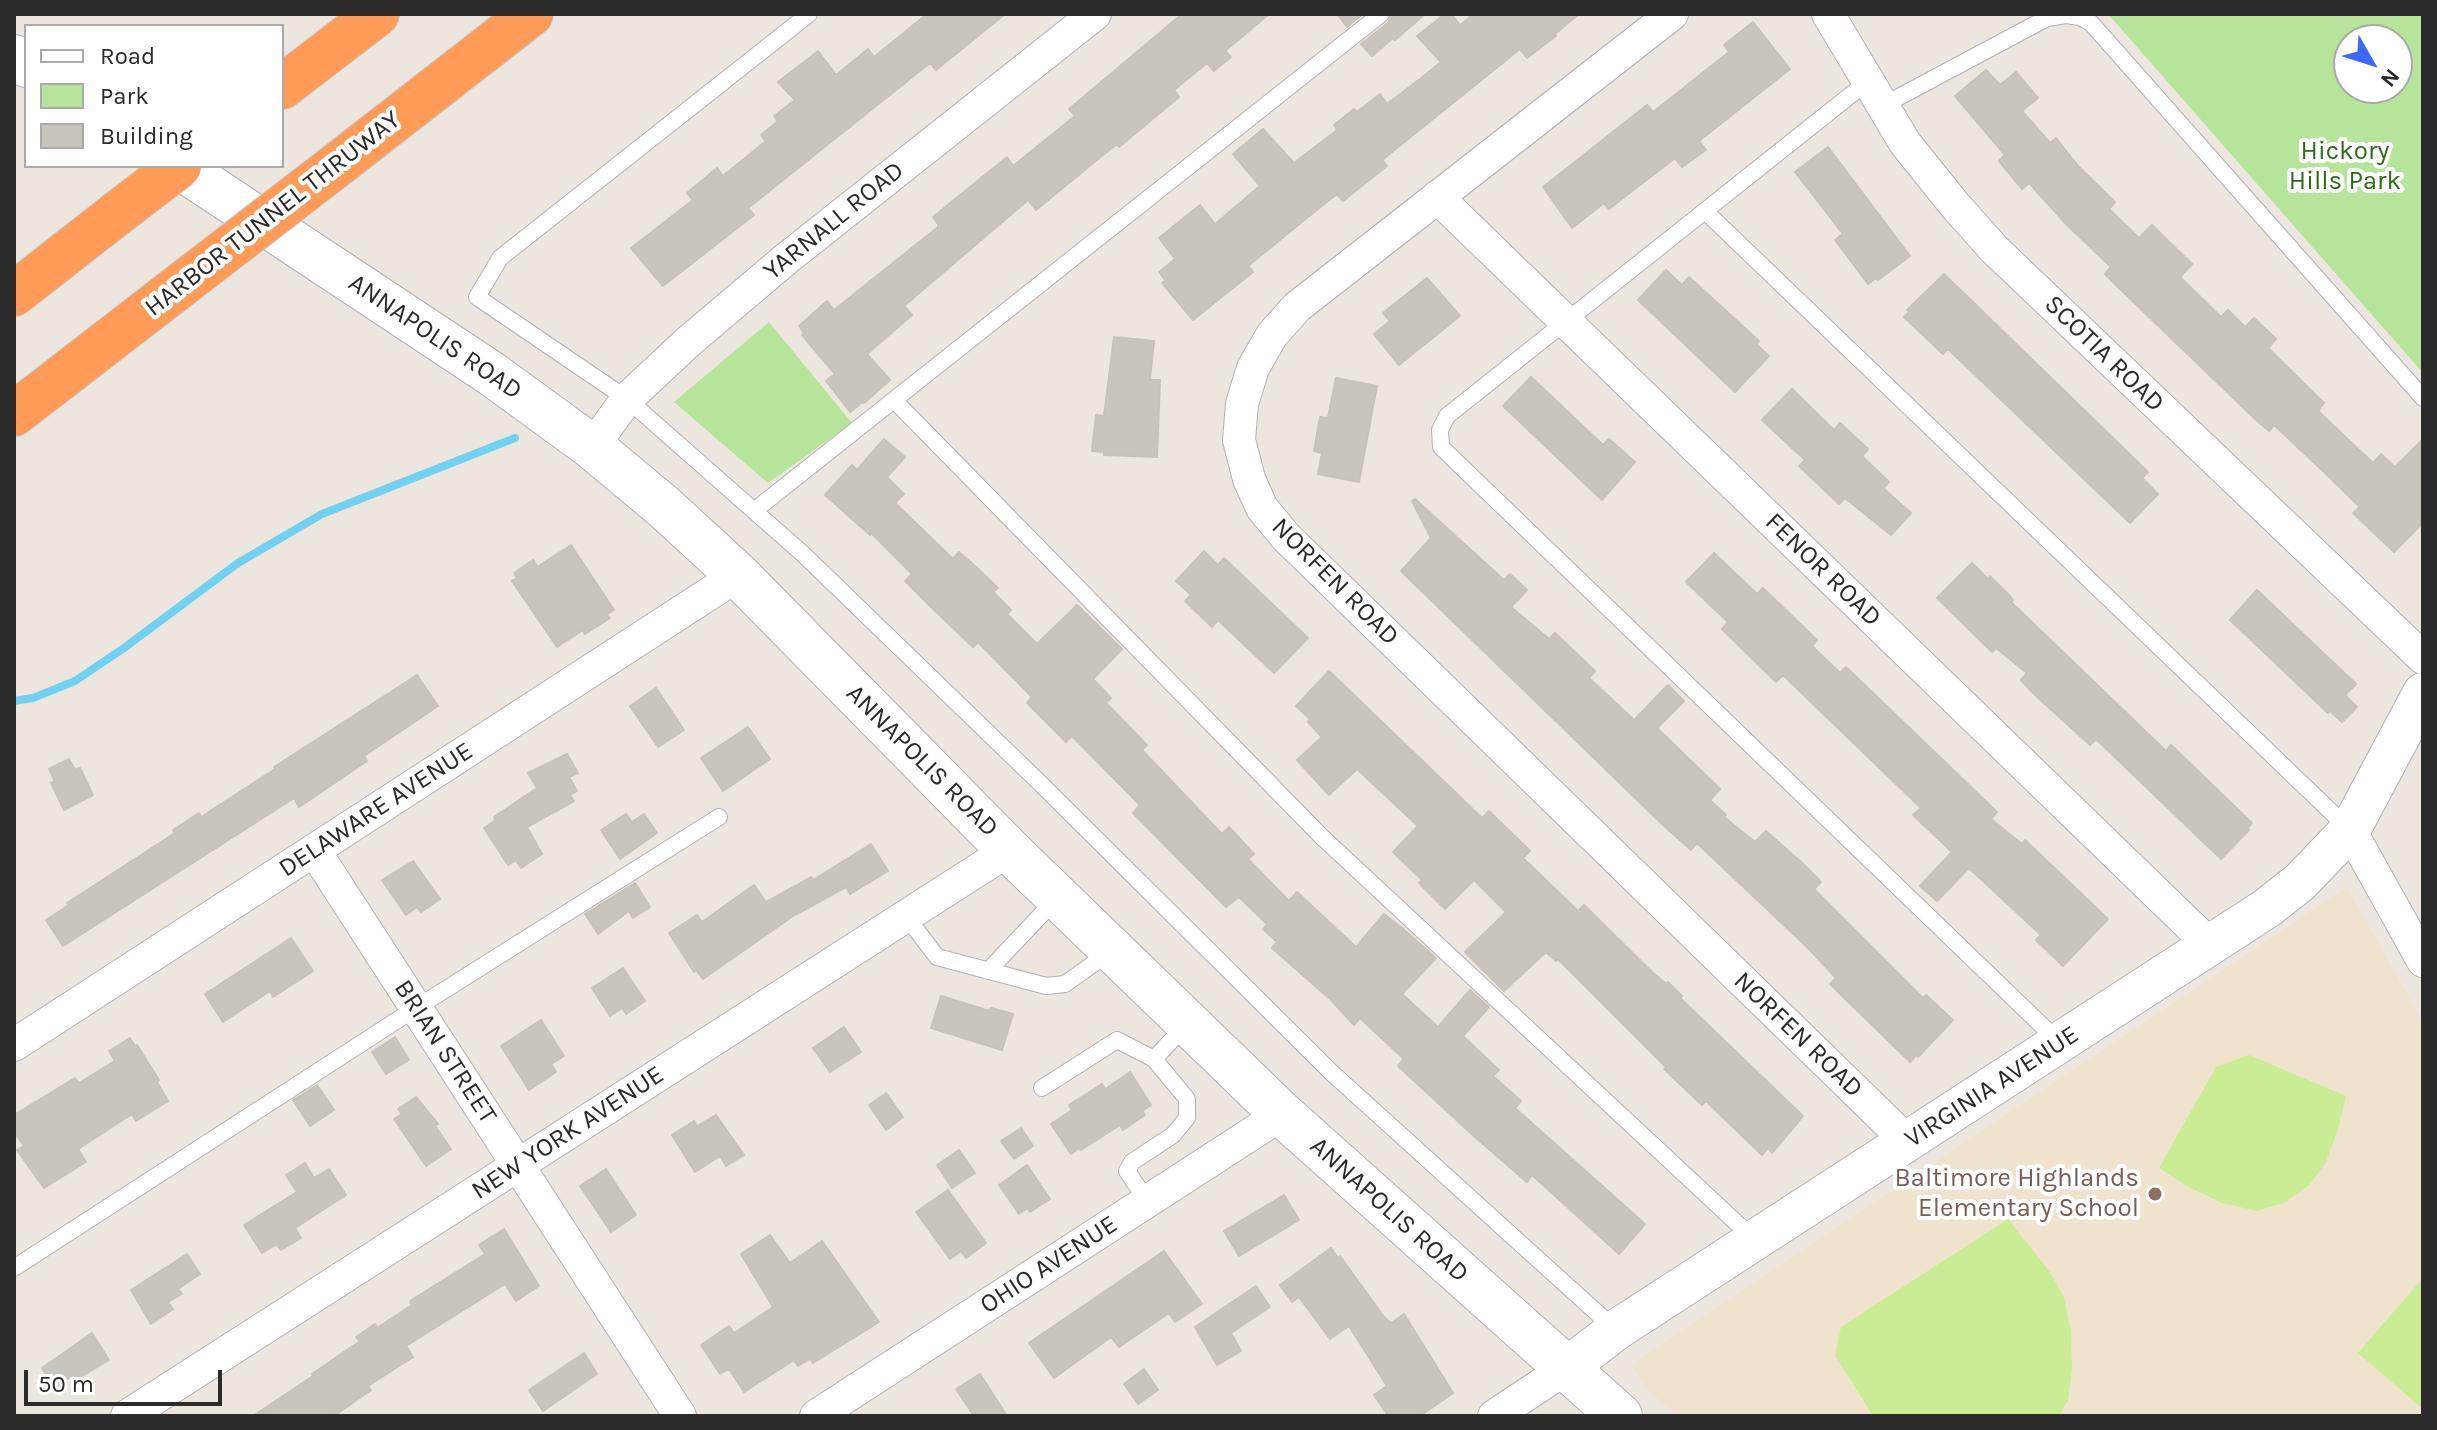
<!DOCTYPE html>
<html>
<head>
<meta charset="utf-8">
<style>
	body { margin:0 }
	#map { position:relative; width:2437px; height:1430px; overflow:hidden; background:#ede6de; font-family:Karla,sans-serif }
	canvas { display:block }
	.frame { position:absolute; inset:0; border:16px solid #2b2b2b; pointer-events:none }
	.legend { position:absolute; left:24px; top:24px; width:260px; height:144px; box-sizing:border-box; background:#fff; border:2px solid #aaa; margin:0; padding:10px 14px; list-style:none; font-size:24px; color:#2b2b2b }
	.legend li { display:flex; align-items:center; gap:16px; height:40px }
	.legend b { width:40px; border:2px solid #aaa }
	.north { position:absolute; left:2333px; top:24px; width:80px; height:80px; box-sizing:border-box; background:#fff; border:2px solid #aaa; border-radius:50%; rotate:129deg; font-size:22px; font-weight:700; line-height:32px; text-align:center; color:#2b2b2b }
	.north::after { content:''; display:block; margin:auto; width:28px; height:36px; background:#3c66fc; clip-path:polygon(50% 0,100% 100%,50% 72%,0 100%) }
	.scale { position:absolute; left:24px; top:1370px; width:198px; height:36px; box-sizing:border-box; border:4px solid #2b2b2b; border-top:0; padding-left:10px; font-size:24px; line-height:28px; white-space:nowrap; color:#2b2b2b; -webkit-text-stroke:6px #fff; paint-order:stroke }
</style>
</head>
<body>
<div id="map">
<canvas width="2437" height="1430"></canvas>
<div class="frame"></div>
<ul class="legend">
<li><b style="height:10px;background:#fff"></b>Road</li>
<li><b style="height:22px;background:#b5e49a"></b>Park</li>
<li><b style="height:22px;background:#c9c4bc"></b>Building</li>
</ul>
<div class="north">N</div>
<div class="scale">50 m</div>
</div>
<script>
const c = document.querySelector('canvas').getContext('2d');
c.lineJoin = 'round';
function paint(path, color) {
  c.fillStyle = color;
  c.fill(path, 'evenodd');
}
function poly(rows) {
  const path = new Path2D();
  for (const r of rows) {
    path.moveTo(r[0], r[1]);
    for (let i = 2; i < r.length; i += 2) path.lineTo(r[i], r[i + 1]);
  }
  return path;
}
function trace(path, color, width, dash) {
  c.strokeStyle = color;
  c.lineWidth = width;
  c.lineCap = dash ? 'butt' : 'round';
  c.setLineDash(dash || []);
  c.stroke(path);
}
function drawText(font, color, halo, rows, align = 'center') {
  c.font = font + ' Karla,sans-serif';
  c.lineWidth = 8;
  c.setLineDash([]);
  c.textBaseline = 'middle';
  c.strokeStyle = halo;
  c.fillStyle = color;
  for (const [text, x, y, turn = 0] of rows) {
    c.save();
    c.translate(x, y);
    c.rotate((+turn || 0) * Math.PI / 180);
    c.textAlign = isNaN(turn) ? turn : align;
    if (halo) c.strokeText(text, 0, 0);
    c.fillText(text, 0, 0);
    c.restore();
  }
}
paint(poly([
	[2347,887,2423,1022,2423,1416,1678,1416,1646,1388,1631,1365]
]), '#efe3cd');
paint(poly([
	[2108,14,2423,14,2423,373],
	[2349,40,2397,40,2397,88,2349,88],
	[769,322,852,423,768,483,674,402]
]), '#b5e49a');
paint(poly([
	[2249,1055,2346,1096,2338,1130,2325,1164,2310,1184,2286,1202,2257,1211,2222,1203,2185,1185,2159,1168,2216,1067],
	[2008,1219,2050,1272,2064,1298,2071,1331,2072,1369,2068,1400,2059,1416,1873,1416,1835,1355,1841,1327],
	[2423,1278,2423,1409,2358,1353]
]), '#caec95');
trace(poly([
	[14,701,33,698,75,681,124,648,238,563,322,514,515,438]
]), '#70d2f0', 8);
const building = poly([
	[927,14,1005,14,936,70,930,63,748,208,754,215,663,286,631,248,693,200,687,193,717,168,723,176,766,141,761,135,778,121,774,116,795,100,778,82,818,51,836,75,868,49,874,57,927,14],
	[1182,14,1269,14,1225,51,1231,57,1214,71,1207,63,1174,90,1179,97,1119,147,1117,144,1103,155,1036,210,1028,200,904,306,912,315,867,354,890,380,864,403,863,402,850,412,826,381,835,374,802,335,804,333,799,326,827,301,834,310,938,227,938,224,933,217,1007,157,1013,166,1075,116,1069,109,1182,14],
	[1337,14,1363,14,1347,27,1337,14],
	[1392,14,1425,14,1395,40,1393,38,1372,56,1361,44,1388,23,1392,14],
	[1445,14,1451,14,1460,25,1474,14,1579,14,1555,34,1556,36,1527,58,1520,49,1382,160,1387,166,1343,201,1337,194,1308,217,1248,266,1253,272,1193,320,1162,283,1166,281,1159,272,1175,259,1159,238,1200,205,1215,224,1260,186,1233,154,1263,129,1294,163,1337,130,1334,125,1354,109,1357,112,1380,94,1387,104,1420,79,1441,62,1417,36,1445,14],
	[1753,22,1790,69,1699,141,1706,150,1682,167,1675,158,1609,209,1604,203,1572,228,1543,187,1647,105,1653,112,1729,52,1724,45,1753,22],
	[1986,70,2000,85,2016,72,2038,98,2022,111,2050,143,2056,138,2078,166,2115,202,2109,209,2139,238,2152,225,2192,264,2180,277,2221,317,2228,310,2245,327,2254,318,2276,339,2268,348,2324,403,2318,411,2373,463,2381,454,2395,467,2423,439,2423,523,2394,552,2353,513,2360,507,2323,471,2274,425,2269,431,2254,418,2118,287,2105,274,2111,267,2066,224,2029,183,2022,189,1999,161,2005,155,1955,96,1986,70],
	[1828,147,1910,256,1878,280,1876,278,1868,284,1835,240,1843,234,1795,172,1828,147],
	[1666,270,1682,285,1689,277,1759,341,1756,344,1769,356,1735,392,1638,300,1666,270],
	[1944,274,2148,472,2142,478,2158,494,2130,523,1948,349,1943,354,1904,317,1909,312,1907,310,1944,274],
	[1427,278,1460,316,1399,365,1374,334,1390,321,1383,313,1427,278],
	[1114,337,1154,341,1150,380,1160,380,1157,457,1104,455,1104,452,1092,451,1096,415,1104,416,1114,337],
	[1531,377,1603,445,1609,439,1635,462,1602,500,1503,406,1531,377],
	[1336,378,1377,386,1359,482,1318,474,1322,453,1314,451,1320,417,1328,418,1336,378],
	[1792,389,1834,430,1840,423,1868,449,1862,456,1889,482,1883,488,1911,513,1891,535,1845,498,1839,504,1799,466,1805,460,1762,420,1792,389],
	[884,439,905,457,887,477,904,494,895,503,953,559,959,552,975,566,998,588,994,591,995,594,1011,610,1007,614,1037,644,1077,605,1122,649,1093,679,1111,698,1106,703,1147,745,1142,750,1222,834,1229,827,1254,854,1248,859,1289,901,1297,892,1356,947,1384,914,1402,928,1436,958,1402,994,1438,1027,1470,990,1489,1007,1463,1036,1499,1070,1493,1076,1521,1101,1515,1108,1645,1224,1619,1254,1532,1175,1527,1182,1476,1138,1398,1066,1404,1059,1360,1018,1354,1025,1331,1000,1272,948,1277,942,1263,929,1267,924,1239,897,1226,907,1133,813,1140,805,1072,736,1066,742,1027,703,1032,697,978,642,973,647,931,607,905,581,912,574,871,533,870,535,825,495,852,465,857,470,884,439],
	[1415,499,1504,580,1510,574,1527,590,1511,607,1549,639,1555,633,1595,671,1589,678,1634,720,1668,685,1684,701,1657,728,1720,789,1710,800,1726,815,1724,817,1755,842,1766,831,1801,862,1821,882,1814,889,1923,998,1926,995,1953,1020,1918,1057,1917,1055,1910,1062,1830,984,1836,978,1808,948,1697,843,1691,850,1662,824,1401,571,1431,538,1412,501,1415,499],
	[571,545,614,610,607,614,610,618,585,634,583,630,557,647,512,581,517,578,514,573,533,560,537,567,571,545],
	[1204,551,1218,565,1224,558,1308,638,1274,673,1218,620,1212,627,1185,601,1191,595,1176,581,1204,551],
	[1714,553,1757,594,1763,588,1817,640,1812,646,1840,673,1846,667,1997,812,1991,819,2022,844,2025,840,2108,919,2063,966,2036,940,2041,935,1969,868,1937,901,1920,886,1952,852,1913,815,1921,808,1783,675,1776,682,1722,629,1728,622,1686,582,1714,553],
	[1972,563,1988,579,1990,576,2008,594,2013,600,2011,602,2166,751,2171,745,2252,823,2248,828,2249,830,2221,859,2096,739,2090,745,2034,694,2021,680,2027,673,1996,648,1992,652,1937,598,1972,563],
	[2257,590,2356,684,2345,695,2357,707,2342,722,2330,711,2328,713,2230,620,2257,590],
	[1329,671,1482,818,1489,811,1530,851,1523,858,1578,911,1584,905,1652,972,1666,984,1668,982,1682,996,1680,998,1803,1116,1772,1153,1768,1148,1762,1155,1706,1101,1702,1105,1664,1069,1666,1067,1558,959,1556,961,1546,952,1504,991,1465,952,1506,912,1474,880,1445,909,1419,883,1422,880,1393,852,1418,826,1357,769,1329,795,1297,760,1322,737,1308,722,1310,719,1296,706,1329,671],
	[417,675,438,706,364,756,367,761,299,807,294,798,63,946,46,920,69,905,67,903,175,833,173,830,199,813,201,817,275,769,274,767,417,675],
	[656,688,684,730,658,747,630,706,656,688],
	[748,727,770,759,723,791,701,758,748,727],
	[567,754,578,773,569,777,577,791,570,795,574,801,527,827,542,854,521,868,516,860,508,865,484,828,496,820,494,817,537,788,528,773,567,754],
	[69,759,75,770,80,768,93,795,64,810,51,783,55,781,49,769,69,759],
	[626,814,632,822,644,814,657,833,620,859,601,830,626,814],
	[871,844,888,871,850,894,846,887,793,916,703,979,696,970,694,972,669,933,697,915,702,922,754,885,766,902,811,877,813,880,871,844],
	[413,861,440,899,421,912,417,907,406,915,382,880,413,861],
	[635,883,650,907,633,918,629,911,598,934,585,914,635,883],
	[291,938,313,971,273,997,270,991,223,1022,205,994,291,938],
	[623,968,645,1001,626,1014,622,1008,610,1016,592,988,623,968],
	[941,996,990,1011,991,1008,1013,1014,1002,1050,931,1028,941,996],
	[541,1020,564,1056,551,1064,556,1072,529,1090,501,1046,541,1020],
	[844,1027,861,1052,830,1072,813,1048,844,1027],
	[395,1037,409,1060,386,1074,372,1052,395,1037],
	[130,1038,135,1046,137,1045,159,1080,157,1082,168,1101,136,1121,132,1114,78,1149,86,1162,44,1188,17,1150,24,1146,14,1132,14,1115,75,1078,79,1083,115,1061,109,1051,130,1038],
	[1130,1072,1151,1105,1142,1111,1145,1115,1123,1130,1120,1125,1081,1150,1079,1148,1071,1154,1051,1124,1072,1110,1069,1105,1102,1084,1105,1089,1130,1072],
	[317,1085,334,1110,310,1126,293,1100,317,1085],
	[886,1093,903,1117,886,1130,869,1105,886,1093],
	[416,1097,438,1124,435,1126,451,1149,426,1166,394,1119,402,1114,398,1109,416,1097],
	[716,1115,744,1155,726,1166,720,1156,695,1172,672,1135,694,1121,697,1126,716,1115],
	[1021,1128,1033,1146,1014,1159,1001,1141,1021,1128],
	[959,1150,975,1173,952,1188,937,1165,959,1150],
	[305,1163,314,1178,329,1169,346,1195,295,1228,301,1238,281,1250,277,1244,262,1253,244,1225,297,1192,286,1175,305,1163],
	[1027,1165,1050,1199,1030,1212,1027,1208,1019,1214,999,1185,1027,1165],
	[606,1169,636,1215,611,1232,580,1186,606,1169],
	[948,1190,986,1243,966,1258,961,1251,950,1259,916,1212,948,1190],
	[1284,1195,1299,1220,1239,1256,1224,1231,1284,1195],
	[504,1229,539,1286,516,1301,505,1284,406,1346,413,1357,368,1386,371,1390,334,1416,253,1416,313,1376,312,1374,360,1341,356,1337,375,1324,377,1328,412,1305,410,1301,485,1254,479,1245,504,1229],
	[770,1235,790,1263,822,1241,879,1322,813,1363,810,1359,798,1366,794,1360,744,1392,729,1369,720,1374,701,1345,729,1326,734,1333,773,1307,741,1254,770,1235],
	[1331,1248,1338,1258,1340,1256,1384,1317,1391,1323,1404,1314,1453,1393,1420,1416,1388,1416,1374,1395,1387,1386,1349,1326,1330,1339,1299,1297,1292,1302,1280,1285,1331,1248],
	[1164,1251,1202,1304,1175,1322,1169,1313,1119,1347,1111,1337,1054,1378,1029,1343,1164,1251],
	[187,1254,200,1274,178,1289,182,1294,168,1302,173,1309,151,1324,131,1290,187,1254],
	[1256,1286,1270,1307,1231,1333,1241,1351,1217,1365,1195,1327,1256,1286],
	[92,1333,109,1360,77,1379,74,1374,55,1388,42,1368,92,1333],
	[584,1353,597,1374,543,1411,529,1390,584,1353],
	[1144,1369,1158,1390,1138,1404,1124,1384,1144,1369],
	[980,1374,1007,1416,974,1416,956,1389,980,1374]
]);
paint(building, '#c9c4bc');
trace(building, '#c9c2b7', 2);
const service = poly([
	[809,14,500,258,477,297,627,399,803,554,1043,786,1331,1072,1616,1330],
	[1867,82,1447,416,1440,430,1441,447,2059,1042],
	[1882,106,2047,18,2066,15,2080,17,2091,23,2423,398],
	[1706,212,2349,829],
	[894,400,1322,837,1755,1240],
	[755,510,1381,14],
	[906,916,937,957,1046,986,1065,984,1110,952],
	[988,971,1057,898],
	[1042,1088,1117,1040,1154,1059,1187,1024],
	[1147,1201,1127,1171,1132,1162,1173,1135,1187,1118,1187,1099,1154,1059],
	[14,1268,416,1008,719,817]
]);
const minor = poly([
	[1672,14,1297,307,1272,335,1253,368,1242,404,1239,440,1249,479,1262,508,1286,537,1908,1142],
	[1828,14,1905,143,1954,204,1994,249,2423,658],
	[1437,197,2209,944],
	[592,447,627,399,688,342,786,259,1095,14],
	[2350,830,2423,961],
	[314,850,680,1416],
	[14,1045,738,575],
	[127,1416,1009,850],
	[816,1416,1282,1114],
	[1494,1416,1565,1369]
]);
const tertiary = poly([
	[1565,1369,1616,1330,2267,908,2300,882,2350,830,2423,693]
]);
const secondary = poly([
	[14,57,26,65],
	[178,166,492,374,592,447,664,507,738,575,1009,850,1282,1114,1620,1416]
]);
const motorway = poly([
	[282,87,377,14],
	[333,168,531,14],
	[14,294,115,215],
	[14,414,194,275]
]);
trace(service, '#aeb1bb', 18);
trace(minor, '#aeb1bb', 34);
trace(tertiary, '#aeb1bb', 42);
trace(secondary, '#aeb1bb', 46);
trace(motorway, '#c8c8c8', 46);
trace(service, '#fff', 16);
trace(minor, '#fff', 32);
trace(tertiary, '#fff', 40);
trace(secondary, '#fff', 44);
trace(motorway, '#ff9a57', 44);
const motorwayBridge = poly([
	[115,215,179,166],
	[194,275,333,168]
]);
trace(motorwayBridge, '#c8c8c8', 46, []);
trace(motorwayBridge, '#ff9a57', 44);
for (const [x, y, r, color] of [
	[2155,1194,8,"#8d6e63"]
]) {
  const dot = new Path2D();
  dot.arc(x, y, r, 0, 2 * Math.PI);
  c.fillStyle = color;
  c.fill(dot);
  trace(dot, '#fff', 3);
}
drawText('26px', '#2d6a1a', '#fff', [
	["Hickory",2345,152],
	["Hills Park",2345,182]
]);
drawText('26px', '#2b2b2b', '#fff', [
	["HARBOR TUNNEL THRUWAY",273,214,-38],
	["YARNALL ROAD",834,221,-39],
	["ANNAPOLIS ROAD",435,337,34],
	["SCOTIA ROAD",2104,354,44],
	["FENOR ROAD",1823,570,44],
	["NORFEN ROAD",1335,582,45],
	["ANNAPOLIS ROAD",922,761,45],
	["DELAWARE AVENUE",376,810,-33],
	["NORFEN ROAD",1798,1035,44],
	["BRIAN STREET",445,1052,57],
	["VIRGINIA AVENUE",1992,1087,-33],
	["NEW YORK AVENUE",568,1133,-33],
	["ANNAPOLIS ROAD",1389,1210,42],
	["OHIO AVENUE",1049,1265,-33]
]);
drawText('26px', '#785e54', '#fff', [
	["Baltimore Highlands",2139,1179],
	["Elementary School",2139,1209]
], 'right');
</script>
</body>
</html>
